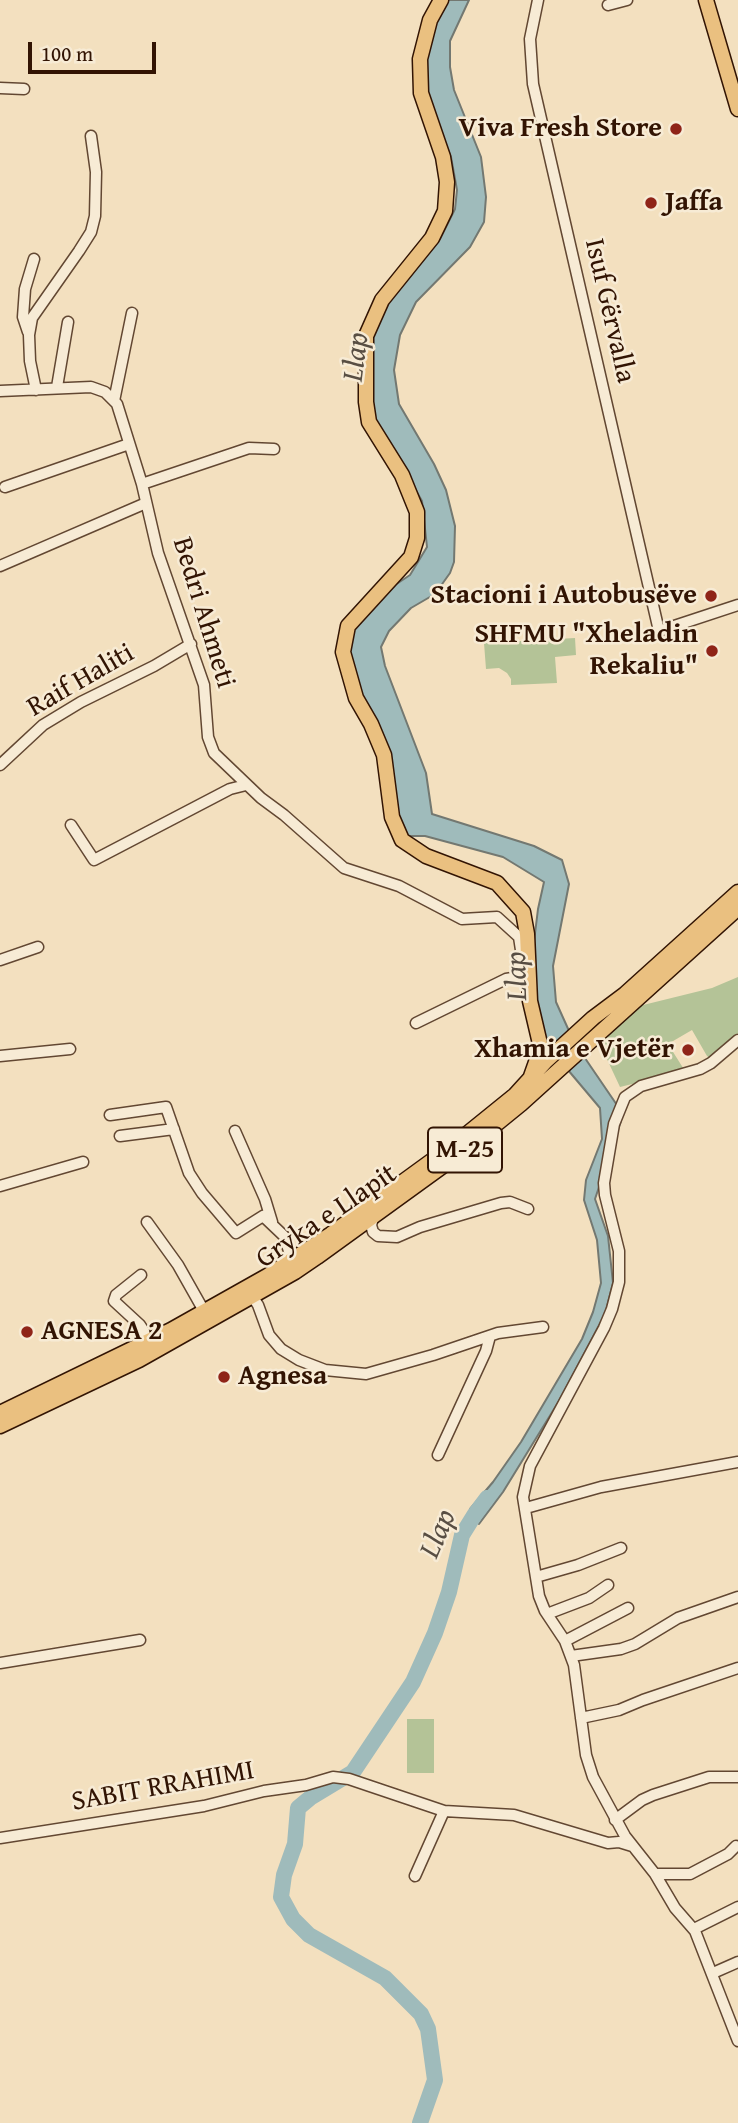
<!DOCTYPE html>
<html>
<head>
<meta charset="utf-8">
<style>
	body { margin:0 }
	#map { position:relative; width:738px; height:2123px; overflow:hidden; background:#f3e0bf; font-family:"Gentium Book Plus",serif }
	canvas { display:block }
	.scale { position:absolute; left:28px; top:42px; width:128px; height:32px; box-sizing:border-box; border:4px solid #321403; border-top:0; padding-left:9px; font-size:21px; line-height:24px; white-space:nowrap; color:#321403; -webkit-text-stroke:5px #f7ebd5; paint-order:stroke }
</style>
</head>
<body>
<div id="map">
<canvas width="738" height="2123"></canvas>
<div class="scale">100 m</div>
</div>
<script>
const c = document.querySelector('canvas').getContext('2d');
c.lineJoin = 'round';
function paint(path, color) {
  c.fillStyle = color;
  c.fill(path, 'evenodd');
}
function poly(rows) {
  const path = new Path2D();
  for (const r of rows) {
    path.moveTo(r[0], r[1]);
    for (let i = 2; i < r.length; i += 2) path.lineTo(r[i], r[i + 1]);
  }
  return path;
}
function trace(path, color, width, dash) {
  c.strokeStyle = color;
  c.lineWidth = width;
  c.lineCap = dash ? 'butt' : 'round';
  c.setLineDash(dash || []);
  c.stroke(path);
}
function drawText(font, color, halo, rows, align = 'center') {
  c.font = font + ' "Gentium Book Plus",serif';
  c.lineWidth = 5;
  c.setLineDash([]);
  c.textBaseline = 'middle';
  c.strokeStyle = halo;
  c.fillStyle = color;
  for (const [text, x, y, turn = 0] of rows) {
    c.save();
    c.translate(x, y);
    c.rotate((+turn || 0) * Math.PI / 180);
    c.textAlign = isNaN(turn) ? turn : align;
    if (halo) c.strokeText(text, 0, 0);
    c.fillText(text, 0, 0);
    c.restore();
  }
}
paint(poly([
	[575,638,576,655,555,657,557,683,511,685,511,679,507,673,499,668,486,669,484,643],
	[738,977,738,1033,725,1046,710,1058,707,1056,692,1030,668,1044,685,1071,620,1087,598,1040,631,1008,712,988],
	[434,1719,434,1773,407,1773,407,1719]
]), '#b4c397');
const water = poly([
	[439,0,469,0,450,41,450,67,454,90,481,157,486,197,484,222,470,247,416,302,400,335,394,370,399,404,434,464,446,490,455,526,454,562,450,573,435,594,411,608,389,631,381,647,385,666,426,773,432,814,534,846,562,860,569,884,553,966,556,1002,574,1042,619,1108,621,1121,595,1199,608,1236,613,1283,605,1314,559,1401,503,1492,479,1524,470,1509,493,1482,521,1442,582,1339,593,1312,601,1283,597,1240,584,1200,586,1180,602,1139,600,1108,568,1070,548,1053,530,974,538,909,544,882,503,857,425,836,407,836,396,810,364,699,353,673,349,645,354,628,395,585,410,575,427,547,422,501,369,409,368,331,400,277,440,239,455,209,457,190,451,157,432,114,423,81,424,51,439,0]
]);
paint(water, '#9fbbbb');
trace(water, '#737871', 2);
trace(poly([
	[420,2123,435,2080,428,2029,421,2014,385,1978,309,1935,293,1919,281,1897,284,1875,295,1844,298,1808,310,1798,353,1772,413,1682,435,1633,449,1592,462,1535,475,1514,487,1498]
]), '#9fbbbb', 16);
const minor = poly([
	[538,0,530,39,533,84,659,631,738,605],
	[608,5,627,0],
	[0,88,24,89],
	[28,332,23,317,25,289,34,259],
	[57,387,68,322],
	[36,390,30,361,29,335,32,318,79,251,91,232,95,216,96,172,91,136],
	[0,391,91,387,105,392,117,404,142,484,158,553,204,685,208,737,214,753,261,798,284,815,344,868,399,886,462,919,497,917,519,937,525,976,506,979,416,1023],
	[114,401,132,313],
	[142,484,249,448,274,449],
	[5,487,129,444],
	[0,566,146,503],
	[0,765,43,725,81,702,154,666,191,644],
	[71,825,94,860,230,789,246,785],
	[0,960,38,947],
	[738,1040,711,1063,700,1069,641,1086,625,1097,614,1124,604,1183,605,1195,619,1251,619,1282,612,1309,604,1328,530,1466,523,1497,539,1596,545,1611,565,1641,574,1665,586,1755,593,1777,625,1836,655,1874,675,1908,695,1931,738,2041],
	[0,1056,70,1049],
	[110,1115,166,1107,189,1173,202,1193,236,1233,263,1216,284,1236,292,1260],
	[235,1131,265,1199,272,1222],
	[120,1136,174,1129],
	[0,1186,83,1162],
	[374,1215,371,1225,373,1232,378,1236,397,1237,420,1227,501,1203,510,1202,528,1209],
	[147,1222,178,1265,204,1311],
	[141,1275,116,1295,114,1301,140,1325,144,1331,147,1343],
	[252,1296,258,1305,269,1335,281,1349,299,1360,325,1370,366,1374,433,1355,498,1333,543,1327],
	[438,1455,486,1351,490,1336],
	[526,1508,601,1487,738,1462],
	[536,1577,578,1565,621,1548],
	[547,1614,589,1598,608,1585],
	[565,1641,628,1608],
	[571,1656,621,1649,635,1644,678,1618,738,1597],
	[0,1663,140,1640],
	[581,1718,619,1710,643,1700,738,1668],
	[615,1820,642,1800,653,1795,709,1777,738,1777],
	[0,1838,204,1806,264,1791,306,1785,333,1777,349,1779,444,1811,514,1815,608,1843,619,1842,632,1846],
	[655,1874,690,1874,728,1854,736,1846],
	[415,1876,444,1811],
	[694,1929,738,1907],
	[713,1973,738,1962]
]);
const major = poly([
	[441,0,430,20,420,59,421,93,443,157,447,182,445,211,432,238,382,300,366,336,366,402,369,422,402,475,417,512,417,538,411,557,348,626,343,652,356,698,371,724,384,755,392,817,402,840,426,856,497,883,523,912,527,934,530,1001,541,1048,530,1079],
	[706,0,738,109],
	[0,1413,171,1330,267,1276,331,1234,452,1146,515,1095,546,1061,593,1018,625,994,738,892],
	[0,1426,139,1360,295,1272,317,1257,462,1152,521,1104,738,908]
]);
trace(minor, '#624732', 13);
trace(major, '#321403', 17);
trace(minor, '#f7ebd5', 10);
trace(major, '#eac080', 14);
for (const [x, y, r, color] of [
	[676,129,7,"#8f2418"],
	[651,203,7,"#8f2418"],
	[711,596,7,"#8f2418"],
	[712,651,7,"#8f2418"],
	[688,1050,7,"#8f2418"],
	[27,1332,7,"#8f2418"],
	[224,1377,7,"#8f2418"]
]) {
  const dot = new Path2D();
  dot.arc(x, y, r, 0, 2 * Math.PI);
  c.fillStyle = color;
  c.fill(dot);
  trace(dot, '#f7ebd5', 2.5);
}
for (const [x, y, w] of [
	[465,1150,74]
]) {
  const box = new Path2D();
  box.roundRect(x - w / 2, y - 22.5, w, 45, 5);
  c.fillStyle = '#f7ebd5';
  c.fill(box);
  trace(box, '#321403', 2);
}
drawText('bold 26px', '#321403', null, [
	["M-25",465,1150]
]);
drawText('bold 28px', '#321403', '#f7ebd5', [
	["Viva Fresh Store",662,129],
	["Jaffa",665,203,"left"],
	["Stacioni i Autobusëve",697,596],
	["SHFMU \"Xheladin",698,635],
	["Rekaliu\"",698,667],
	["Xhamia e Vjetër",674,1050],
	["AGNESA 2",41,1332,"left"],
	["Agnesa",238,1377,"left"]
], 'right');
drawText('28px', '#321403', '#f7ebd5', [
	["Isuf Gërvalla",609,311,77],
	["Bedri Ahmeti",203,613,73],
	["Raif Haliti",81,681,-30],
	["Gryka e Llapit",327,1217,-34],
	["SABIT RRAHIMI",163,1787,-10]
]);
drawText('italic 30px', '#584e43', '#f7ebd5', [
	["Llap",357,357,-83],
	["Llap",518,976,-92],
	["Llap",439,1534,-67]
]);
</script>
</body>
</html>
